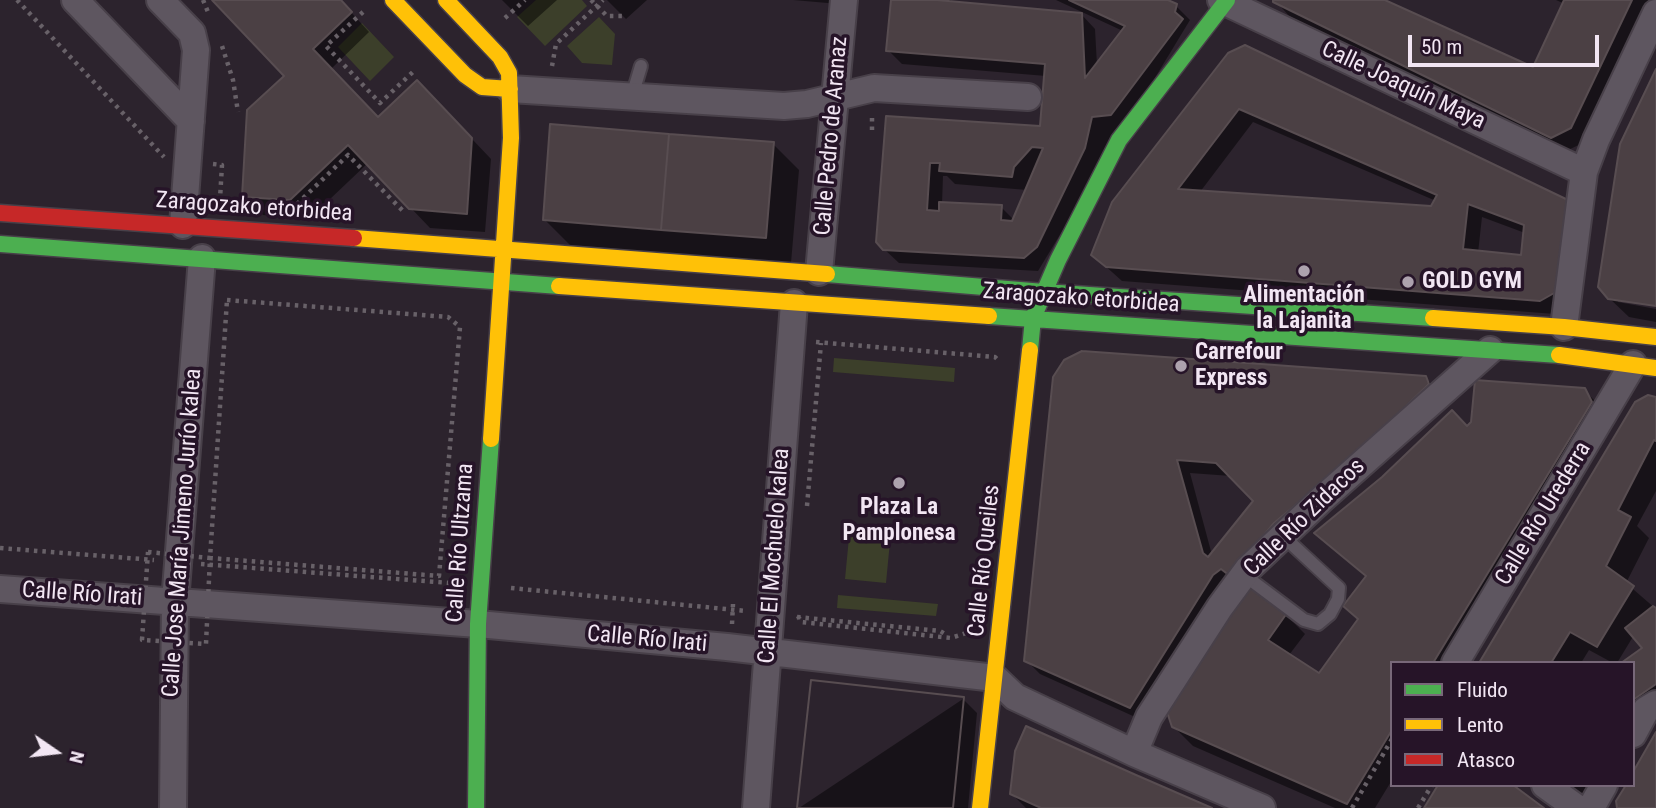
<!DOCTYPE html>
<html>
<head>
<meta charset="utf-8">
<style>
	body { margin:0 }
	#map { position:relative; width:1656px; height:808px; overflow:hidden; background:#2c232d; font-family:"Roboto Condensed",sans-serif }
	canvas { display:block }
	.legend { position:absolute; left:1390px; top:661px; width:245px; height:126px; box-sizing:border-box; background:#261428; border:2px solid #786879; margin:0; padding:9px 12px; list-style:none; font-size:21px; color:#f2e6f3 }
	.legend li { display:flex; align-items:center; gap:14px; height:35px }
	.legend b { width:35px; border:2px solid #786879 }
	.north { position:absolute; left:21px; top:717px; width:70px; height:70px; -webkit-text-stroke:5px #261428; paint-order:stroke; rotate:104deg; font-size:19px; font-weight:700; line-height:28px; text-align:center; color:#f2e6f3 }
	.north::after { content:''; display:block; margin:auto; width:24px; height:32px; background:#f2e6f3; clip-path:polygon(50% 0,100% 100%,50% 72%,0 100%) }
	.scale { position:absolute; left:1408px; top:35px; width:191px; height:32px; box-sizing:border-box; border:4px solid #f2e6f3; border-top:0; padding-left:9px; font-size:21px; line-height:24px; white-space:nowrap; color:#f2e6f3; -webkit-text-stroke:5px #261428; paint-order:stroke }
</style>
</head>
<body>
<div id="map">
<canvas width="1656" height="808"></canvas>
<ul class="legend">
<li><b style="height:9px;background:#4caf50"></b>Fluido</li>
<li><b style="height:9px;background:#ffc107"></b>Lento</li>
<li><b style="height:9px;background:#c62828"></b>Atasco</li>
</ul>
<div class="north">N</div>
<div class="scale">50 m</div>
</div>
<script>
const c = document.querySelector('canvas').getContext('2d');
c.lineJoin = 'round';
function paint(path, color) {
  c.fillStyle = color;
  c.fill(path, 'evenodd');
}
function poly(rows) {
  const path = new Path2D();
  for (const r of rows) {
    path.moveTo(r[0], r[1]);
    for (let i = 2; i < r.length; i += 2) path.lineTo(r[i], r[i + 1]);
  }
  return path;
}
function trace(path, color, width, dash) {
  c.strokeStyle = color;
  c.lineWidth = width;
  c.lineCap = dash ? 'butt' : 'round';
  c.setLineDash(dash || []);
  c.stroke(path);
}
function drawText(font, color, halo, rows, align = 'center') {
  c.font = font + ' "Roboto Condensed",sans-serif';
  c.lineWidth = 7;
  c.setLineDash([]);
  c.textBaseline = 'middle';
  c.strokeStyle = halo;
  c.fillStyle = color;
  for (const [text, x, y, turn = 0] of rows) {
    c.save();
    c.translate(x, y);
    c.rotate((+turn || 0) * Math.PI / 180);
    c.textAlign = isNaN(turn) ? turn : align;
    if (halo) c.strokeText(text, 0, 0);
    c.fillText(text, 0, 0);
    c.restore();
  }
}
paint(poly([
	[536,0,582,0,587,6,545,46,517,17],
	[599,17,615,34,612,65,582,63,567,46],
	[362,23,394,57,370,81,338,47],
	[834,358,955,368,954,382,833,372],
	[850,527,891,531,886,583,845,579],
	[838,595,938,604,936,616,837,608]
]), '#3c3f2a');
paint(poly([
	[214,0,340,0,369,32,331,69,378,119,436,101,491,159,485,232,430,228,368,163,309,219,263,215,244,196,286,76],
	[502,0,557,0,528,26],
	[607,0,647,0,626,19],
	[793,0,839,0,839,4],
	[892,0,951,0,951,4,1081,14,1095,29,1097,65,1123,31,1056,0,1164,0,1176,6,1190,20,1038,271,899,263,884,249,887,118,1042,128,1046,76,902,64,888,50],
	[943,176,947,176,955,184,1027,190,1014,220,1001,207,942,204],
	[1275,0,1380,0,1534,69,1565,4,1556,0,1652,0,1585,142,1566,151,1289,16],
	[1229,55,1567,202,1555,314,1122,281,1093,255],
	[1253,122,1436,201,1432,208,1200,192],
	[1482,217,1525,233,1523,257,1478,253],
	[1656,72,1656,305,1618,299,1618,302,1656,309,1656,322,1629,317,1609,298],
	[773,144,799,170,791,263,570,245,544,219],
	[1425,377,1439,392,1288,537,1144,721,1040,674,1026,660,1054,378],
	[1190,473,1231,476,1255,501,1212,555],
	[1584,390,1603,409,1463,663,1392,663,1392,780,1375,808,1335,808,1193,746,1173,726,1252,588,1286,615,1305,634,1289,655,1320,675,1359,620,1367,578,1317,534,1467,428],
	[1656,399,1656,491,1637,526,1649,538,1626,583,1656,609,1656,716,1651,719,1633,749,1633,663,1645,648,1634,635,1617,663,1613,663,1589,650,1581,663,1480,663],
	[963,699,977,713,968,808,799,808],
	[1571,785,1613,785,1592,800],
	[1012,794,1209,808,1026,808]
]), '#0007');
const building = poly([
	[212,0,341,0,352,12,313,49,378,117,417,80,472,138,467,214,409,209,348,145,290,200,242,197,247,110,284,76,212,0],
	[891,0,937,0,1082,13,1085,78,1125,26,1069,0,1168,0,1177,4,1175,12,1183,19,1111,115,1092,117,1085,148,1037,247,1024,258,883,250,876,242,886,116,1040,126,1045,64,886,51,891,0],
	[1032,147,1043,148,1012,221,1001,220,1002,205,939,202,939,211,927,210,930,163,940,163,939,171,1012,177,1014,167,1032,147],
	[1273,0,1385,0,1533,67,1564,0,1632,0,1571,128,1551,138,1273,2,1273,0],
	[1245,45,1568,200,1556,292,1540,301,1106,267,1091,255,1112,202,1228,53,1245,45],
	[1239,109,1437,195,1431,206,1178,189,1239,109],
	[1468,204,1524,225,1521,255,1463,249,1468,204],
	[1656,69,1656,306,1608,299,1598,287,1620,144,1656,69],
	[550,124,669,134,661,230,543,220,550,124],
	[669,134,774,142,766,238,661,230,669,134],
	[1082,351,1426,376,1429,384,1351,459,1274,523,1230,576,1221,569,1213,575,1130,708,1024,661,1053,377,1064,360,1082,351],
	[1177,460,1216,463,1253,501,1208,557,1203,553,1177,460],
	[1475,380,1585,388,1592,402,1433,663,1392,663,1392,730,1347,804,1172,727,1167,712,1229,613,1252,586,1287,613,1268,640,1319,673,1358,619,1343,606,1366,576,1314,533,1382,477,1452,410,1467,426,1471,422,1475,380],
	[1648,395,1656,397,1656,441,1654,440,1618,510,1631,517,1606,566,1634,586,1597,647,1570,632,1551,663,1479,663,1635,402,1648,395],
	[1653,606,1656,608,1656,684,1633,700,1633,663,1621,663,1642,648,1625,628,1653,606],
	[811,680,964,697,953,808,797,808,811,680],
	[811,680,964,697,953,808,797,808,811,680],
	[1026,726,1136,775,1212,808,1041,808,1010,794,1015,751,1026,726],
	[1656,732,1656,808,1617,808,1616,801,1626,785,1633,785,1633,772,1656,732],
	[1438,785,1513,785,1544,808,1424,808,1438,785]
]);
paint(building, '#4b4044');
trace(building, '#584d51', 2);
const lane = poly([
	[632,96,641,66],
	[1244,575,1304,620,1318,624,1330,614,1338,599,1339,588,1283,536]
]);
const street = poly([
	[75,0,191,121],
	[160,0,192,33,196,50,183,225],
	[1221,0,1584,172],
	[510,89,784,106,807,104,874,88,1028,97],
	[819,272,844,0],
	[1564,327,1584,172,1596,140,1656,13],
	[0,589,478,624,727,647,995,678,1015,697,1134,753,1262,808],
	[1455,663,1633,364],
	[1633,734,1646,710,1656,704],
	[1134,753,1149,717,1220,607,1248,569,1321,500,1490,350],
	[1545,785,1577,808],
	[173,808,175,602,202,258],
	[756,808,794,303],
	[1591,808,1604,785]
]);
const fast = poly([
	[0,244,559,286],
	[827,274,1044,292,1433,318],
	[989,316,1559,355],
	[1030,350,1033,318,1058,260,1119,140,1227,0],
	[476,808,478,624,491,439]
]);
const slow = poly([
	[393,0,465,75,482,87,510,89],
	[446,0,500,57,509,73,511,138,491,439],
	[354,238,827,274],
	[559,286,989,316],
	[1433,318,1564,327,1656,337],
	[1559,355,1656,368],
	[980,808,1030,350]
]);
const jam = poly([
	[0,213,354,238]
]);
trace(lane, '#484049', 16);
trace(street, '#484049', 30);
trace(fast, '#484049', 19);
trace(slow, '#484049', 19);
trace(jam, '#484049', 19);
trace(poly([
	[17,0,164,157],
	[203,0,208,12],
	[591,0,607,16,623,16],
	[363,12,326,46,380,103,416,69],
	[505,18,525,0],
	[222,46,233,80,238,112],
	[552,66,556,44,603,0],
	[872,130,872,113],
	[213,164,222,165,220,199],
	[297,204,348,155,403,211],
	[227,300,448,317,460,327,439,576,210,558,227,300],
	[816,342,995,357,998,360],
	[807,506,821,343],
	[0,548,154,560],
	[148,552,210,558,206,644,142,640,148,552],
	[201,564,450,583],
	[511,588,746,611],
	[798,616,801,622,951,638,969,632],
	[797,617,940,631,947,635],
	[732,624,733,604],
	[1352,808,1392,739],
	[1418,808,1432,785]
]), '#686168', 4.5, [3.5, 5]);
trace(lane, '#5e5660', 12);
trace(street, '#5e5660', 26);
trace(fast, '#4caf50', 16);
trace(slow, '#ffc107', 16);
trace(jam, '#c62828', 16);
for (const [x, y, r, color] of [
	[1304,271,7,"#ada2ae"],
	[1408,282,7,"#ada2ae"],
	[1181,366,7,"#ada2ae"],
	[899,483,7,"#ada2ae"]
]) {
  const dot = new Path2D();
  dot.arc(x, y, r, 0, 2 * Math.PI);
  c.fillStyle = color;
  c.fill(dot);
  trace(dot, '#261428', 2.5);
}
drawText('23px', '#f2e6f3', '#261428', [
	["Calle Joaquín Maya",1403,86,25],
	["Calle Pedro de Aranaz",832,136,-85],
	["Zaragozako etorbidea",254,208,4],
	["Zaragozako etorbidea",1081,299,4],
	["Calle Río Urederra",1544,514,-59],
	["Calle Río Zidacos",1305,518,-44],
	["Calle Jose María Jimeno Jurío kalea",183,533,-86],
	["Calle Río Ultzama",461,543,-86],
	["Calle El Mochuelo kalea",775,556,-86],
	["Calle Río Queiles",985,561,-84],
	["Calle Río Irati",82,595,4],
	["Calle Río Irati",647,640,5]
]);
drawText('bold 23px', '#f2e6f3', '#261428', [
	["GOLD GYM",1422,282],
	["Alimentación",1304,296,"center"],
	["la Lajanita",1304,322,"center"],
	["Carrefour",1195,353],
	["Express",1195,379],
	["Plaza La",899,508,"center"],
	["Pamplonesa",899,534,"center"]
], 'left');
</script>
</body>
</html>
